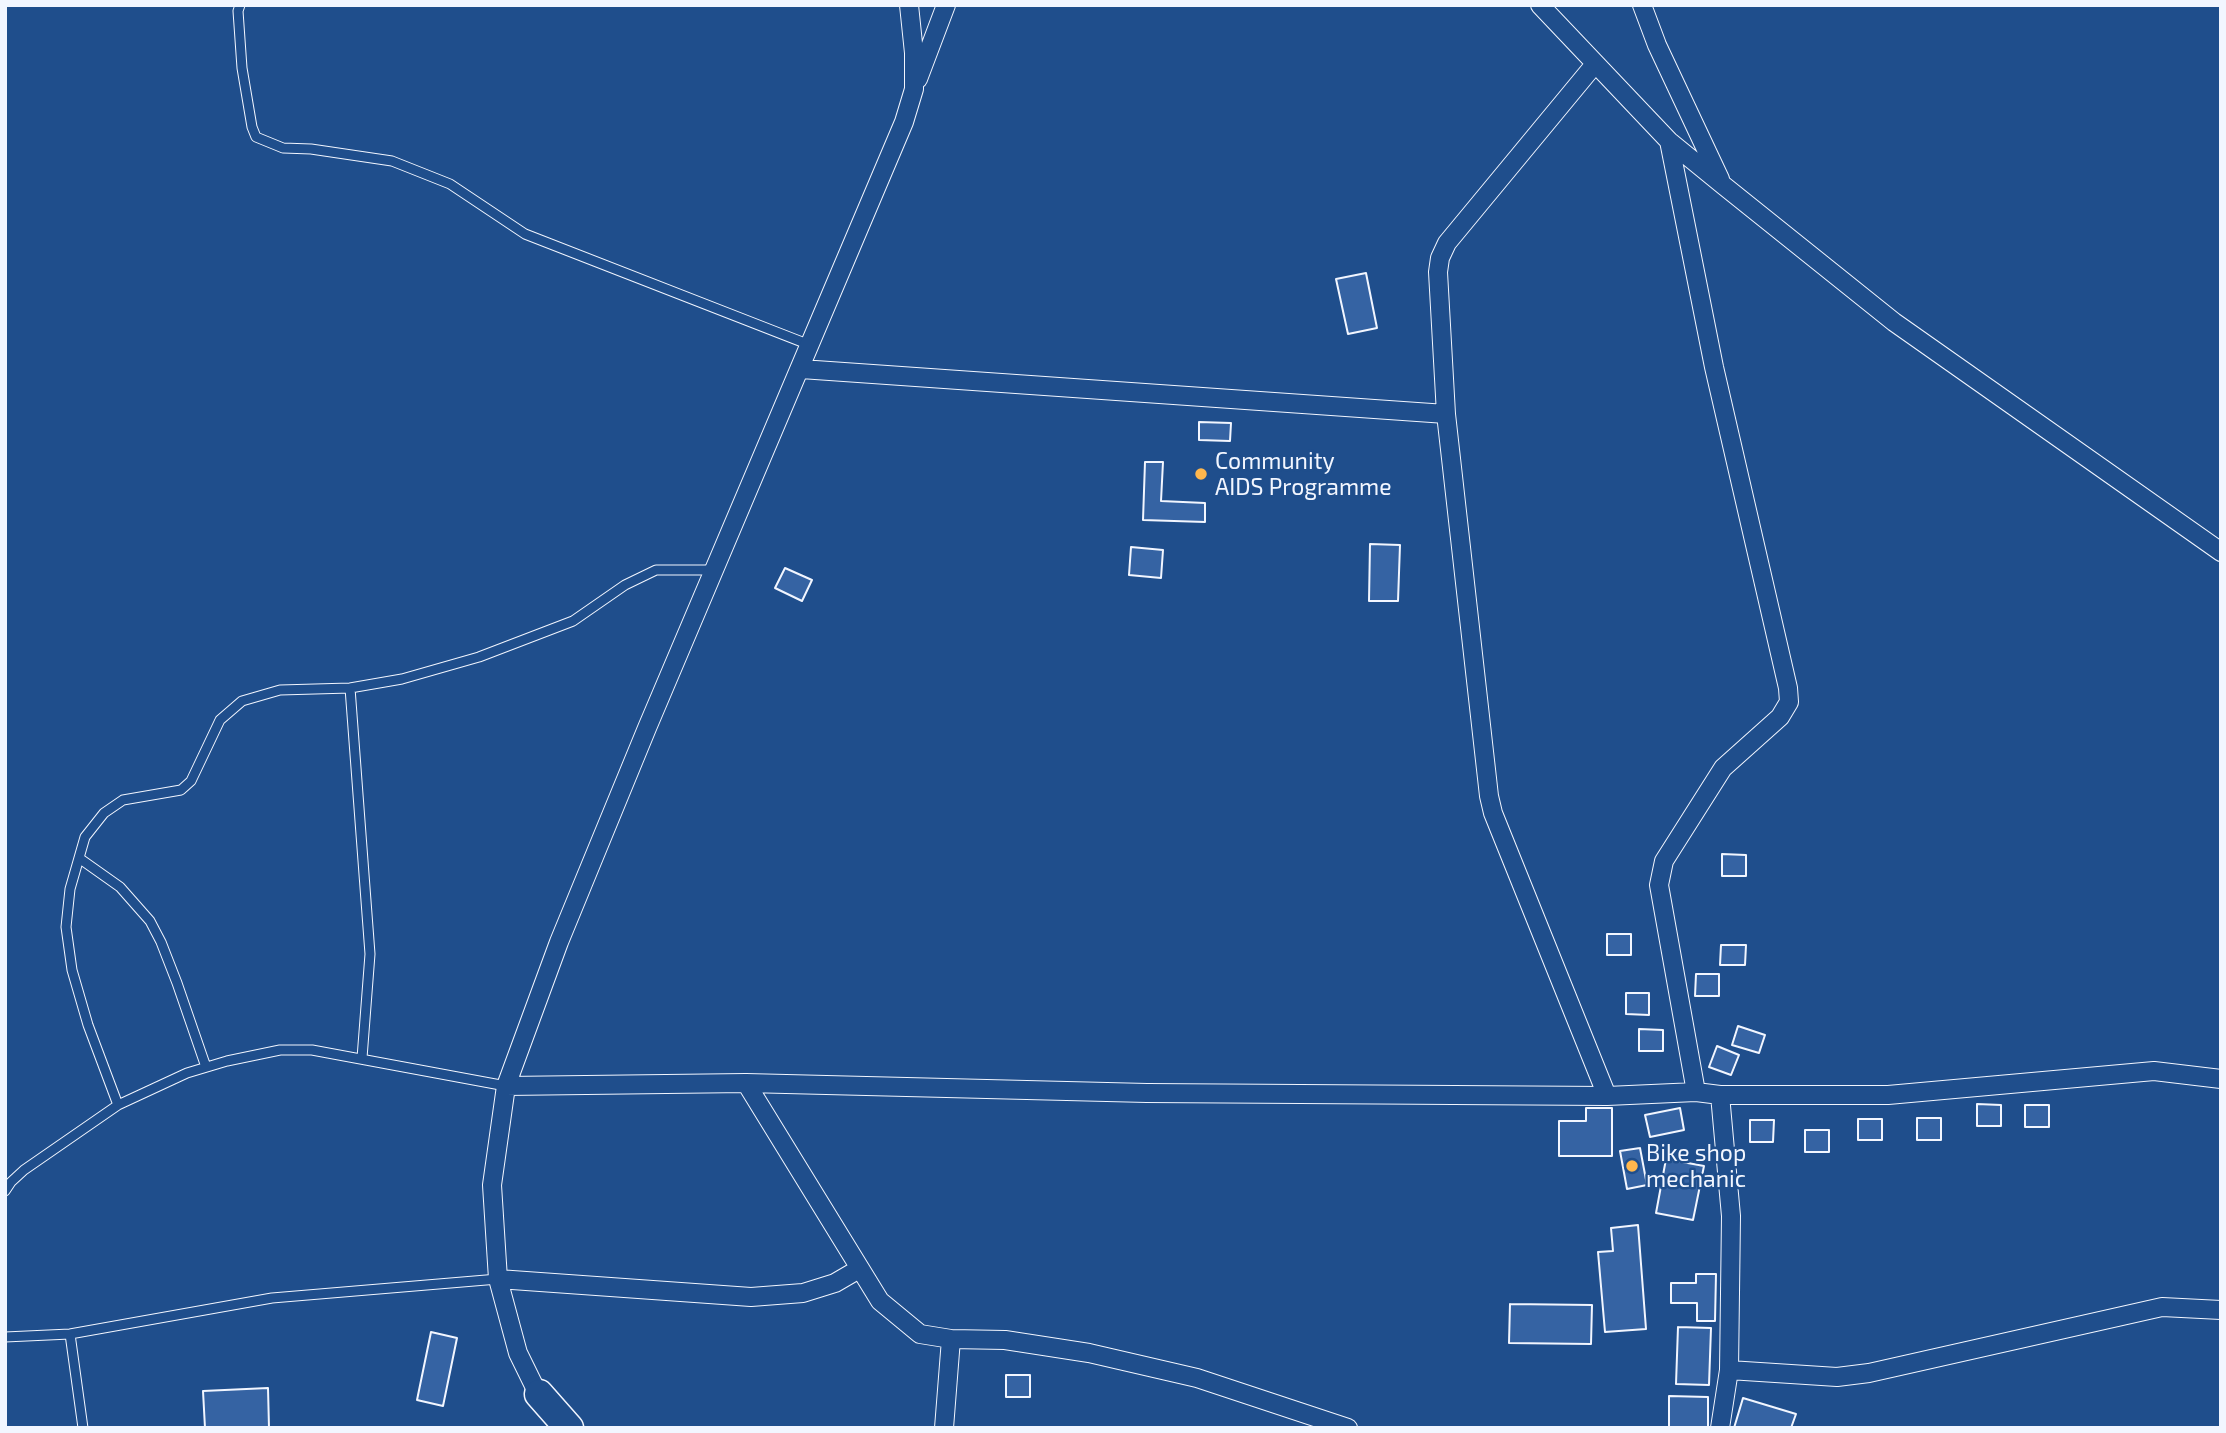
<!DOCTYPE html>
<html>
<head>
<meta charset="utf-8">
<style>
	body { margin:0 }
	#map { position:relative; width:2226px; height:1433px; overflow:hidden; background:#1f4e8c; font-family:"Exo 2",sans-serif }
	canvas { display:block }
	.frame { position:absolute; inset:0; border:7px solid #f2f6ff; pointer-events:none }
</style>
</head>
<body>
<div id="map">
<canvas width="2226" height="1433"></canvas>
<div class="frame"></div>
</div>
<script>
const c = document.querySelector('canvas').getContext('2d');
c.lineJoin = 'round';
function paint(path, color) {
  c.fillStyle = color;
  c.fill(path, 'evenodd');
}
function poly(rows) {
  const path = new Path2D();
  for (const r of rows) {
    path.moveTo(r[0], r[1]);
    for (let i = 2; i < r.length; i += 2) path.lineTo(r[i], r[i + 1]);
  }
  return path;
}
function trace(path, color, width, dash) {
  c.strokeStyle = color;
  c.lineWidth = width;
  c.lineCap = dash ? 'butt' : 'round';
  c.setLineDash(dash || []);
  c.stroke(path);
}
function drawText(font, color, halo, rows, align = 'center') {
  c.font = font + ' "Exo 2",sans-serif';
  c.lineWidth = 5;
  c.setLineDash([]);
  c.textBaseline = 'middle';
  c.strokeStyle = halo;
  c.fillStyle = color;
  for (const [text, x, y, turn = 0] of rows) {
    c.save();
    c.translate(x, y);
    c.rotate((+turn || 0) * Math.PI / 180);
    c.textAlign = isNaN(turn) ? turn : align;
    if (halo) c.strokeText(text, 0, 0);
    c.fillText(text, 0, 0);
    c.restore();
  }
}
const building = poly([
	[1366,273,1377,328,1348,334,1336,279,1366,273],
	[1199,422,1231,423,1230,441,1199,440,1199,422],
	[1145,462,1163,462,1161,501,1205,503,1205,522,1143,520,1145,462],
	[1370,544,1400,545,1398,601,1369,601,1370,544],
	[1131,547,1163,550,1161,578,1129,575,1131,547],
	[785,568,812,580,802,601,775,588,785,568],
	[1722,854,1746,855,1746,876,1722,876,1722,854],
	[1607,934,1631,934,1631,955,1607,955,1607,934],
	[1721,945,1746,945,1745,965,1720,965,1721,945],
	[1696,974,1719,974,1719,996,1695,996,1696,974],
	[1626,993,1649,993,1649,1015,1626,1014,1626,993],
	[1738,1026,1765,1035,1759,1053,1732,1045,1738,1026],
	[1639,1029,1663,1030,1663,1051,1639,1051,1639,1029],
	[1717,1046,1739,1055,1731,1075,1709,1067,1717,1046],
	[1977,1104,2001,1105,2001,1126,1977,1126,1977,1104],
	[2025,1105,2049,1105,2049,1127,2025,1127,2025,1105],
	[1586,1108,1612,1108,1612,1156,1559,1156,1559,1121,1586,1121,1586,1108],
	[1680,1108,1684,1130,1650,1137,1645,1115,1680,1108],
	[1917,1118,1941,1118,1941,1140,1917,1140,1917,1118],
	[1858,1119,1882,1119,1882,1140,1858,1140,1858,1119],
	[1750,1120,1774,1120,1773,1142,1750,1142,1750,1120],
	[1805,1130,1829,1130,1829,1152,1805,1152,1805,1130],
	[1640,1148,1647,1185,1627,1189,1620,1151,1640,1148],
	[1666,1159,1704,1166,1693,1220,1656,1213,1666,1159],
	[1638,1225,1646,1329,1605,1332,1598,1252,1613,1251,1611,1228,1638,1225],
	[1696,1274,1716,1274,1715,1321,1697,1321,1697,1303,1671,1303,1671,1283,1696,1283,1696,1274],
	[1510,1304,1592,1305,1591,1344,1509,1343,1510,1304],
	[1678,1327,1711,1328,1709,1385,1676,1384,1678,1327],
	[431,1332,457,1338,443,1406,417,1400,431,1332],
	[1006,1375,1030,1375,1030,1397,1006,1397,1006,1375],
	[268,1388,269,1428,205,1428,203,1391,268,1388],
	[1669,1396,1708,1397,1708,1428,1669,1428,1669,1396],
	[1743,1398,1796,1414,1791,1428,1734,1428,1743,1398]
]);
paint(building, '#3563a3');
trace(building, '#f2f6ff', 2);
const service = poly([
	[240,5,238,11,242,68,252,127,256,137,283,148,311,149,392,161,450,184,525,234,810,345],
	[350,688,370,954,362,1058],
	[79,858,120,887,150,921,161,942,177,983,206,1067],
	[118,1105,88,1025,72,970,66,927,70,889,85,837,104,813,123,800,181,790,191,781,220,720,242,701,280,690,350,688,402,679,479,657,573,621,625,585,656,570,715,570],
	[5,1191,11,1182,24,1170,118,1105,187,1073,227,1061,280,1050,312,1050,506,1086],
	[70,1334,83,1428],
	[5,1337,70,1334,272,1298,498,1279]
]);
const minor = poly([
	[1540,5,1669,141,1723,185,1894,322,2221,552],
	[1642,5,1657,45,1720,179],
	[1595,64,1447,243,1440,258,1438,272,1446,414,1489,796,1493,813,1607,1096],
	[918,79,946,5],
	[1669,141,1714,367,1788,688,1789,702,1780,717,1723,768,1664,861,1659,885,1696,1092],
	[801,369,1446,414],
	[746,1083,880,1301,920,1334,951,1339,1005,1340,1089,1353,1197,1378,1348,1428],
	[506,1086,746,1083,1147,1093,1607,1096,1696,1092,1720,1095,1888,1095,2154,1071,2221,1079],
	[1720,1095,1731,1216,1729,1370,1720,1428],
	[498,1279,751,1297,803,1293,835,1283,859,1269],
	[1729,1370,1837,1377,1869,1373,2162,1307,2221,1310],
	[542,1402,518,1353,498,1279,492,1185,506,1086,559,942,647,728,904,122,914,89,914,53,909,5],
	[944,1428,951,1339]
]);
const primary = poly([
	[539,1394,569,1428]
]);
trace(service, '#f2f6ff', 11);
trace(minor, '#f2f6ff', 20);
trace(primary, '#f2f6ff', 31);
trace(service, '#1f4e8c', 9);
trace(minor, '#1f4e8c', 18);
trace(primary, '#1f4e8c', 28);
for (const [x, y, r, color] of [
	[1201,474,7,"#ffb74d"],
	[1632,1166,7,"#ffb74d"]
]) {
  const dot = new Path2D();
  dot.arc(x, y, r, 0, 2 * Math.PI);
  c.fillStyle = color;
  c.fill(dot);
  trace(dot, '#1f4e8c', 2.5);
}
drawText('23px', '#f2f6ff', '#1f4e8c', [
	["Community",1215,461],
	["AIDS Programme",1215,487],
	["Bike shop",1646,1153],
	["mechanic",1646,1179]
], 'left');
</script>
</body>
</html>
